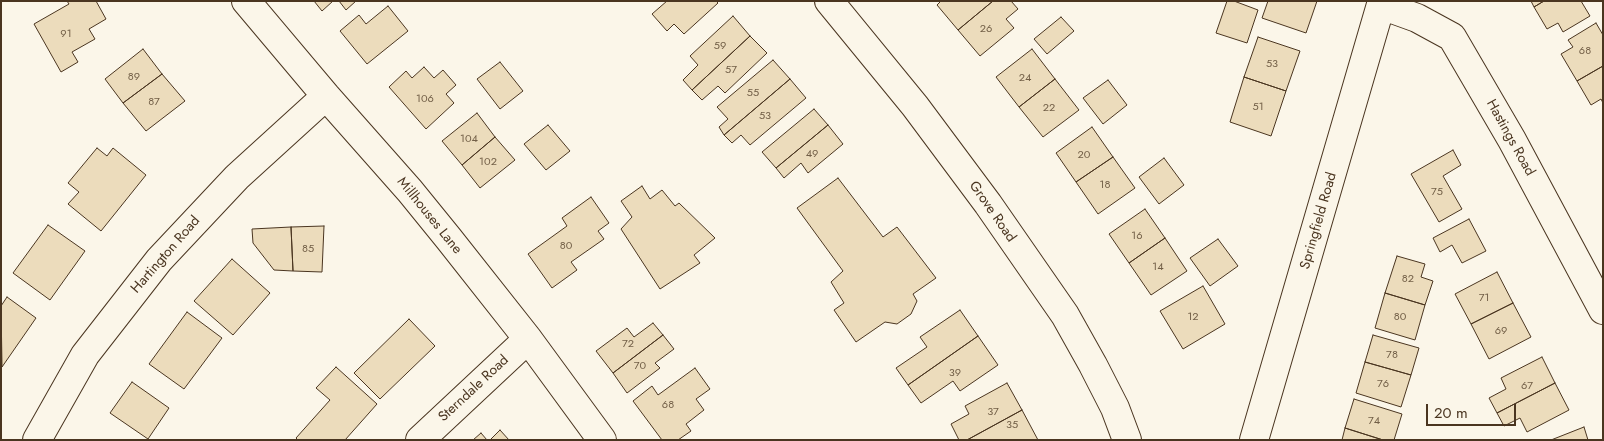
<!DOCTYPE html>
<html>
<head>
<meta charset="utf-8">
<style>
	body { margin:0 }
	#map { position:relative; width:1604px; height:441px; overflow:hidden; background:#fbf6e9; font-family:Jost,sans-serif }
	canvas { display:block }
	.frame { position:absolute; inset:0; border:2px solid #4a3520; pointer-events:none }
	.scale { position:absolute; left:1426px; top:404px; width:90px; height:22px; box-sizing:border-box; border:2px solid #4a3520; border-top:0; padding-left:6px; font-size:15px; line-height:18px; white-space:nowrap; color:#4a3520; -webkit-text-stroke:4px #fbf6e9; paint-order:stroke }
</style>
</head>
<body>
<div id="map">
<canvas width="1604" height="441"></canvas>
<div class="frame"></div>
<div class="scale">20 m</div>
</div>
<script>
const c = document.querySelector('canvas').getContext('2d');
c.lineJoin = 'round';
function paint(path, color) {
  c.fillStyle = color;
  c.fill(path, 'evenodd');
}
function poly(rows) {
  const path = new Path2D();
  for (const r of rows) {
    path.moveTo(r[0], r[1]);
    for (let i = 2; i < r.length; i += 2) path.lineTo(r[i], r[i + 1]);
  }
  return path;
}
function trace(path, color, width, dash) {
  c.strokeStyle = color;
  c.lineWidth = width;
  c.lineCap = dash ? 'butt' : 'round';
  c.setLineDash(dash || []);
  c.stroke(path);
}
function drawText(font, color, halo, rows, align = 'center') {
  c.font = font + ' Jost,sans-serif';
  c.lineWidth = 4;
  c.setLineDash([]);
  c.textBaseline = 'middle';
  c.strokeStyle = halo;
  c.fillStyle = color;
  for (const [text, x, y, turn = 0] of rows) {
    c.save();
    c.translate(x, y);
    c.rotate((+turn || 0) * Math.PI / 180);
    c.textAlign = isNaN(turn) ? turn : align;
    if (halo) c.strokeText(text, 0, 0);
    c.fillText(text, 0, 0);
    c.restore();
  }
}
const building = poly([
	[67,1,96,1,106,19,89,29,95,39,72,52,78,62,61,72,34,24,69,4,67,1],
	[314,1,333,1,322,11,314,1],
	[339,1,356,1,346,10,339,1],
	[667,1,716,1,718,3,684,34,674,24,667,31,652,14,667,1],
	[941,1,993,1,958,30,937,5,941,1],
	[993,1,1011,1,1018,9,1006,19,1014,28,980,56,958,30,993,1],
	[1227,1,1234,1,1258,10,1247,43,1216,33,1227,1],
	[1268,1,1317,1,1306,33,1262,18,1268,1],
	[1531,1,1544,1,1534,7,1531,1],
	[1544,1,1581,1,1590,16,1563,32,1558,23,1547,29,1534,7,1544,1],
	[388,6,408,31,367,64,340,31,359,15,366,24,388,6],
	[733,16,750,36,692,90,683,80,698,65,690,56,733,16],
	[1061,17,1074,31,1047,54,1034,39,1061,17],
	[1596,23,1603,35,1603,66,1577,81,1561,54,1573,47,1568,40,1596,23],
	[750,36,767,53,725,93,718,86,702,100,692,90,750,36],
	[1258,37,1300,51,1286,91,1244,77,1258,37],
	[143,49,162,74,123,103,105,79,143,49],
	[1032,49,1055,79,1019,107,996,77,1032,49],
	[773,60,790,79,724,135,719,127,728,119,717,107,773,60],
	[500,62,523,91,500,109,477,79,500,62],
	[1603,66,1603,103,1601,99,1591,105,1577,81,1603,66],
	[424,67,434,78,443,70,456,85,446,94,454,103,426,129,389,87,406,71,412,78,424,67],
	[162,74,185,101,146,131,123,103,162,74],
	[1244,77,1286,91,1271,136,1230,122,1244,77],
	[790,79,806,98,750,145,741,135,732,143,724,135,790,79],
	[1055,79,1079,110,1043,137,1019,107,1055,79],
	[1108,80,1127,105,1103,124,1083,98,1108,80],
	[814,109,828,125,776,168,762,152,814,109],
	[477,113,495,137,462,165,442,141,477,113],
	[548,125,570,151,546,170,524,144,548,125],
	[828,125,843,144,808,173,801,163,784,178,776,168,828,125],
	[1092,127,1113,157,1076,182,1056,153,1092,127],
	[495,137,515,160,480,188,462,165,495,137],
	[97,148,107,156,113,148,146,175,101,231,68,204,79,192,68,183,97,148],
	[1453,150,1461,165,1443,176,1462,209,1439,222,1411,174,1453,150],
	[1113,157,1135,188,1098,214,1076,182,1113,157],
	[1164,158,1184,185,1159,204,1139,177,1164,158],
	[838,178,883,237,897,227,936,278,913,294,917,301,911,314,897,324,885,322,856,342,834,310,844,303,831,282,843,271,797,208,838,178],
	[642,186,650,199,662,190,675,206,679,203,715,238,694,255,700,263,660,289,621,229,632,217,621,201,642,186],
	[591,197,609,223,598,231,604,239,571,262,577,270,552,288,528,254,567,226,562,218,591,197],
	[1145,209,1165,238,1129,263,1109,234,1145,209],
	[1469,219,1486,251,1462,263,1452,245,1440,252,1433,238,1469,219],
	[48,225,85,251,50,300,13,273,48,225],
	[324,226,322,272,293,271,291,227,324,226],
	[291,227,293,271,274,270,253,243,252,229,291,227],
	[1165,238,1187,271,1151,295,1129,263,1165,238],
	[1218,239,1238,266,1210,286,1190,258,1218,239],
	[1397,256,1425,264,1421,277,1433,281,1425,305,1385,293,1397,256],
	[232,259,270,293,233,335,194,301,232,259],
	[1497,272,1513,303,1471,324,1455,294,1497,272],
	[1203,286,1225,324,1183,349,1160,311,1203,286],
	[1385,293,1425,305,1415,340,1375,328,1385,293],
	[7,297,36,318,2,367,1,306,7,297],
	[1513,303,1531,337,1489,359,1471,324,1513,303],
	[960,310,978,336,908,385,896,368,927,347,920,337,960,310],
	[187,312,222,338,184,389,149,364,187,312],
	[409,319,435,346,380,399,354,373,409,319],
	[653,323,663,335,613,373,596,351,627,328,634,337,653,323],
	[663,335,674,349,655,363,660,368,627,393,613,373,663,335],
	[1373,335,1419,348,1411,375,1365,362,1373,335],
	[978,336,998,365,960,391,953,381,921,403,908,385,978,336],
	[1542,357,1555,383,1497,413,1489,398,1506,389,1501,378,1542,357],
	[1365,362,1411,375,1401,407,1356,393,1365,362],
	[336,367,377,404,345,440,298,440,296,438,330,400,316,388,336,367],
	[695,368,710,389,696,399,704,410,686,424,691,431,678,440,662,440,633,401,652,386,658,395,695,368],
	[132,382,169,408,148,439,110,413,132,382],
	[1007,383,1022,410,967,440,959,440,951,424,969,414,965,406,1007,383],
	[1555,383,1569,410,1527,432,1520,418,1504,426,1497,413,1555,383],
	[1354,399,1402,414,1394,440,1383,440,1345,428,1354,399],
	[1022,410,1038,440,967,440,1022,410],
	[1584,427,1588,440,1551,440,1584,427],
	[1345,428,1383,440,1342,440,1345,428],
	[500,430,509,440,490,440,500,430],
	[481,433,487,440,473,440,481,433]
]);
paint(building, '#ecdcbc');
trace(building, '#4a3520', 1);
const minor = poly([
	[246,1,326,96,410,191,449,239,528,339,602,440],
	[829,1,915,106,988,204,1065,315,1093,365,1115,408,1127,440],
	[1381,5,1417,18,1452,37,1512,140,1603,310],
	[37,440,85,355,159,260,237,177,326,96],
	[420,440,528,339],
	[1254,440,1382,1]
]);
trace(minor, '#4a3520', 30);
trace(minor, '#fbf6e9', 28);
drawText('11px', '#725f47', null, [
	["26",986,29],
	["91",66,34],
	["59",720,46],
	["68",1585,51],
	["53",1272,64],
	["57",731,70],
	["89",134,77],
	["24",1025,78],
	["55",753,93],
	["106",425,99],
	["87",154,102],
	["51",1258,107],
	["22",1049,108],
	["53",765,116],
	["104",469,139],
	["49",812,154],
	["20",1084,155],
	["102",488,162],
	["18",1105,185],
	["75",1437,192],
	["16",1137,236],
	["80",566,246],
	["85",308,249],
	["14",1158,267],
	["82",1408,279],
	["71",1484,298],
	["12",1193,317],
	["80",1400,317],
	["69",1501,331],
	["72",628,344],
	["78",1392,355],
	["70",640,366],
	["39",955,373],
	["76",1383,384],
	["67",1527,386],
	["68",668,405],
	["37",993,412],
	["74",1374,421],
	["35",1012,425]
]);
drawText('14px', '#4a3520', '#fbf6e9', [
	["Hastings Road",1510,138,61],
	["Grove Road",992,212,55],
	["Millhouses Lane",429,216,51],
	["Springfield Road",1319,221,-74],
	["Hartington Road",166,255,-49],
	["Sterndale Road",474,389,-43]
]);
</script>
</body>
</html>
